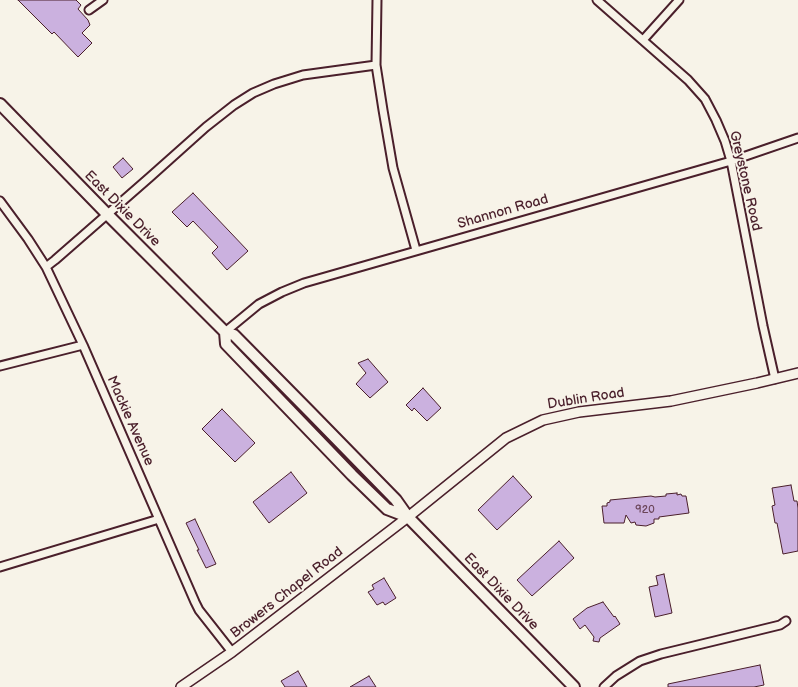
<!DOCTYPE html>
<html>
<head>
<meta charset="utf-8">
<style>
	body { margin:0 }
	canvas { display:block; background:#f7f3e8 }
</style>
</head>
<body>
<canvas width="798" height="687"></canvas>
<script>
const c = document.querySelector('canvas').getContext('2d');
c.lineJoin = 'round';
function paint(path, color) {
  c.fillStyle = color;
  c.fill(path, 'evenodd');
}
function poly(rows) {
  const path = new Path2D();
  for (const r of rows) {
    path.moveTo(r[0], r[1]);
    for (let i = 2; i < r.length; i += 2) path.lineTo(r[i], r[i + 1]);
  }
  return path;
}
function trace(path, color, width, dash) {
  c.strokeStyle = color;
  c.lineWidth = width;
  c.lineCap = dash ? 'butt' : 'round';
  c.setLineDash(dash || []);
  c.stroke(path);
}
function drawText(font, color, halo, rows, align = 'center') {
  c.font = font + ' "Balsamiq Sans",sans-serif';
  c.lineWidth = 4;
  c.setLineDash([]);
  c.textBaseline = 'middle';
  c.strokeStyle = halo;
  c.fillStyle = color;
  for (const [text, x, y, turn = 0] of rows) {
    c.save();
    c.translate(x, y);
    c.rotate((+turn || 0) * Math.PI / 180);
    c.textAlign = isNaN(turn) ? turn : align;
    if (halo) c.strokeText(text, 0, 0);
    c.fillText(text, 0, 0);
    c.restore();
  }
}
const building = poly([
	[18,0,76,0,81,5,78,9,88,20,90,25,82,33,92,43,78,57,54,32,52,34,18,0],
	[123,158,133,169,122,178,113,167,123,158],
	[193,193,248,251,227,270,212,253,218,247,193,221,187,227,172,212,193,193],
	[368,359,388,382,370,398,356,384,366,373,358,363,368,359],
	[423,388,441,408,427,421,414,408,412,411,406,405,423,388],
	[222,409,255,443,235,462,202,429,222,409],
	[291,472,307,493,269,523,253,502,291,472],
	[513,476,532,497,497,530,478,510,513,476],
	[791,485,794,501,797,501,798,508,798,551,783,554,777,523,775,523,772,506,775,505,772,488,791,485],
	[677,493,677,495,681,494,682,496,686,496,689,513,659,517,659,519,654,519,654,523,646,526,636,525,635,522,631,523,626,515,624,523,604,523,602,506,607,506,607,503,610,502,610,500,651,496,655,497,666,496,666,494,677,493],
	[195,519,216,564,206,568,197,550,199,550,186,523,195,519],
	[559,541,574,558,532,596,517,580,559,541],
	[664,574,672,613,655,617,649,587,658,585,656,576,664,574],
	[384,578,396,598,385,605,383,602,377,605,368,592,374,589,372,585,384,578],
	[603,602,614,617,615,616,620,624,600,638,599,642,593,641,594,637,585,625,580,629,573,619,587,608,603,602],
	[760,665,764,685,754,687,668,687,668,684,760,665],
	[298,671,307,687,285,687,281,681,298,671],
	[369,676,376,687,350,687,369,676]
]);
paint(building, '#cbb1df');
trace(building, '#4a1f2b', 1);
const minor = poly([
	[377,0,376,65,383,110,393,168,416,250],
	[597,0,688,80,705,99,716,120,725,141,731,161,763,326,775,379],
	[89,10,103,0],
	[643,40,679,0],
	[0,201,28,239,46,267,83,345,195,602,199,610,232,652],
	[46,267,55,260,150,177,206,127,234,105,253,93,274,84,303,75,376,65],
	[225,332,259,304,282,292,304,283,731,161,798,138],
	[0,366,83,345],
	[0,567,159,519],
	[604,687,616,676,640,661,661,654,780,625,786,621]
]);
const tertiary = poly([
	[181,687,232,652,408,517,506,438,543,420,579,412,671,401,757,383,798,373]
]);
const primary = poly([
	[0,104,107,214,225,332,234,335,311,413,396,500,408,517,574,687],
	[225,332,226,344,352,475,387,509,408,517]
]);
trace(minor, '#4a1f2b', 11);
trace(tertiary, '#4a1f2b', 12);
trace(primary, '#4a1f2b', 14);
trace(minor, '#f7f3e8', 7);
trace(tertiary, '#f7f3e8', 9);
trace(primary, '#f7f3e8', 10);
drawText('11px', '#6a4458', null, [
	["920",645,510]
]);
drawText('14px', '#4a1f2b', '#f7f3e8', [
	["Greystone Road",745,181,77],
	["East Dixie Drive",122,209,45],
	["Shannon Road",503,212,-16],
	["Dublin Road",586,399,-9],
	["Mackie Avenue",130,421,66],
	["East Dixie Drive",501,592,46],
	["Browers Chapel Road",287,593,-38]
]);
</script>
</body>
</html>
